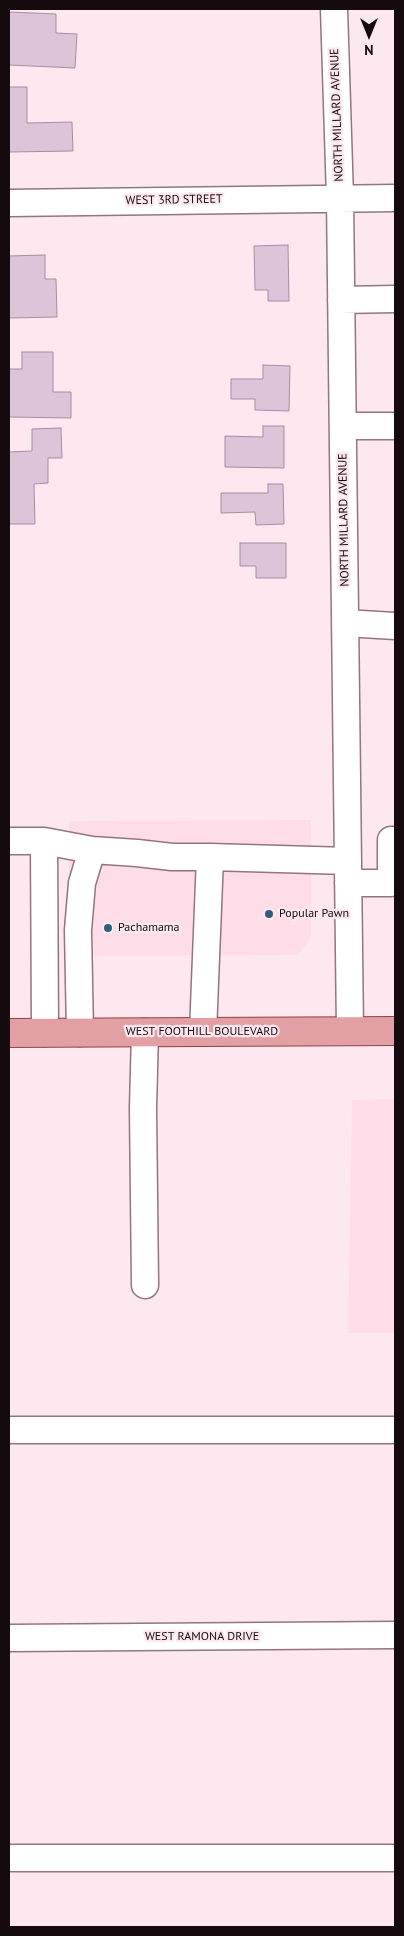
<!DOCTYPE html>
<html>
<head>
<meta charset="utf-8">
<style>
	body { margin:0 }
	#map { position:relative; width:404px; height:1936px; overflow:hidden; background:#fde8f0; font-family:"PT Sans",sans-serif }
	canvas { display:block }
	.frame { position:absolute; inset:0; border:10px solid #150a0e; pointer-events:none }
	.north { position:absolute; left:344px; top:10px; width:50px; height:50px; -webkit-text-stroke:4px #fde8f0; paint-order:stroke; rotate:180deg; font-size:14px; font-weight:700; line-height:20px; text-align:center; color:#150a0e }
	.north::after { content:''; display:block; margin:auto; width:18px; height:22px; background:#150a0e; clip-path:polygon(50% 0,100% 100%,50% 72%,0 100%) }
</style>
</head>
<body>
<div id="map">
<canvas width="404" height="1936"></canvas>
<div class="frame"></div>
<div class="north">N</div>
</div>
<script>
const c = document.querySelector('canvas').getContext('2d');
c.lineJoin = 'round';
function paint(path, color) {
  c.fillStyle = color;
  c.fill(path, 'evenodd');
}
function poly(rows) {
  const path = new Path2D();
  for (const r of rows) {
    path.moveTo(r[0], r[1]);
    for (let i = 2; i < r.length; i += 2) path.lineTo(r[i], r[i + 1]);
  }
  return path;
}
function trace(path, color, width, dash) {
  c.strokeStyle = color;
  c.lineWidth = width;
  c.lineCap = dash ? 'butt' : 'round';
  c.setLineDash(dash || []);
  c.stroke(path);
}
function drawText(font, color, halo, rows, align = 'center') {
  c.font = font + ' "PT Sans",sans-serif';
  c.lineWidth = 4.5;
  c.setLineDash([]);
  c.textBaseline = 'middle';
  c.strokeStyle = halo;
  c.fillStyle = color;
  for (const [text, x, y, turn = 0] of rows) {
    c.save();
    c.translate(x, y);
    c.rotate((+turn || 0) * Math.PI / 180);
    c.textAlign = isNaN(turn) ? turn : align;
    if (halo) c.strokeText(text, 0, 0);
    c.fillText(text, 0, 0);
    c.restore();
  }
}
paint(poly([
	[311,820,311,937,298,955,69,956,69,821],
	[395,1099,395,1333,348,1333,352,1100]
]), '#fedde9');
const building = poly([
	[9,12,56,14,56,33,77,34,75,68,9,65,9,12],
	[9,87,27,87,27,123,72,122,73,151,9,152,9,87],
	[288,245,289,301,268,301,268,290,255,290,254,246,288,245],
	[45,255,45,279,56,279,57,317,9,318,9,256,45,255],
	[22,352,53,352,53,392,71,392,71,418,9,417,9,369,22,369,22,352],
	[263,365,290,366,289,411,255,410,255,399,231,399,231,379,263,379,263,365],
	[263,426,284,426,284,468,225,467,225,436,263,437,263,426],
	[61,428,62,458,48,458,48,483,34,484,35,524,9,524,9,452,32,451,32,429,61,428],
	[268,484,283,484,284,524,256,525,255,512,221,513,221,493,268,493,268,484],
	[240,543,286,543,286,578,256,578,256,566,240,566,240,543]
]);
paint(building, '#dcc4d9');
trace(building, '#a58ea2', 1);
const minor = poly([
	[334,9,340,198,350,1031],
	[9,203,395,198],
	[341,300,395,299],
	[343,426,395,426],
	[345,623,395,626],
	[9,841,44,841,45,1033],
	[44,841,92,850],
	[348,883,391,883,391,840,395,840],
	[145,1032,143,1108,145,1285],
	[203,1032,210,857,348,861],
	[80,1033,78,930,82,883,92,850,137,853,172,857,210,857],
	[9,1430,395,1430],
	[9,1638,395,1635],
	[9,1858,395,1858]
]);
const major = poly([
	[9,1033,395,1031]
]);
trace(minor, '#937580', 29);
trace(major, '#8d4349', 30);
trace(minor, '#fff', 26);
trace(major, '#e2a0a5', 28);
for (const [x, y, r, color] of [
	[269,914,5,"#2a5e7a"],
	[108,928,5,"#2a5e7a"]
]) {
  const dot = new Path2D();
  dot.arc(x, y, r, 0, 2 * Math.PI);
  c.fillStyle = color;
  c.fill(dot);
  trace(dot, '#fde8f0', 2);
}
drawText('12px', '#150a0e', '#fde8f0', [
	["NORTH MILLARD AVENUE",337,115,-92],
	["WEST 3RD STREET",174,200,-1],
	["NORTH MILLARD AVENUE",344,520,-91],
	["WEST FOOTHILL BOULEVARD",202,1032],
	["WEST RAMONA DRIVE",202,1637]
]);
drawText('12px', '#150a0e', '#fde8f0', [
	["Popular Pawn",279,914],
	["Pachamama",118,928]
], 'left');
</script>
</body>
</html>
